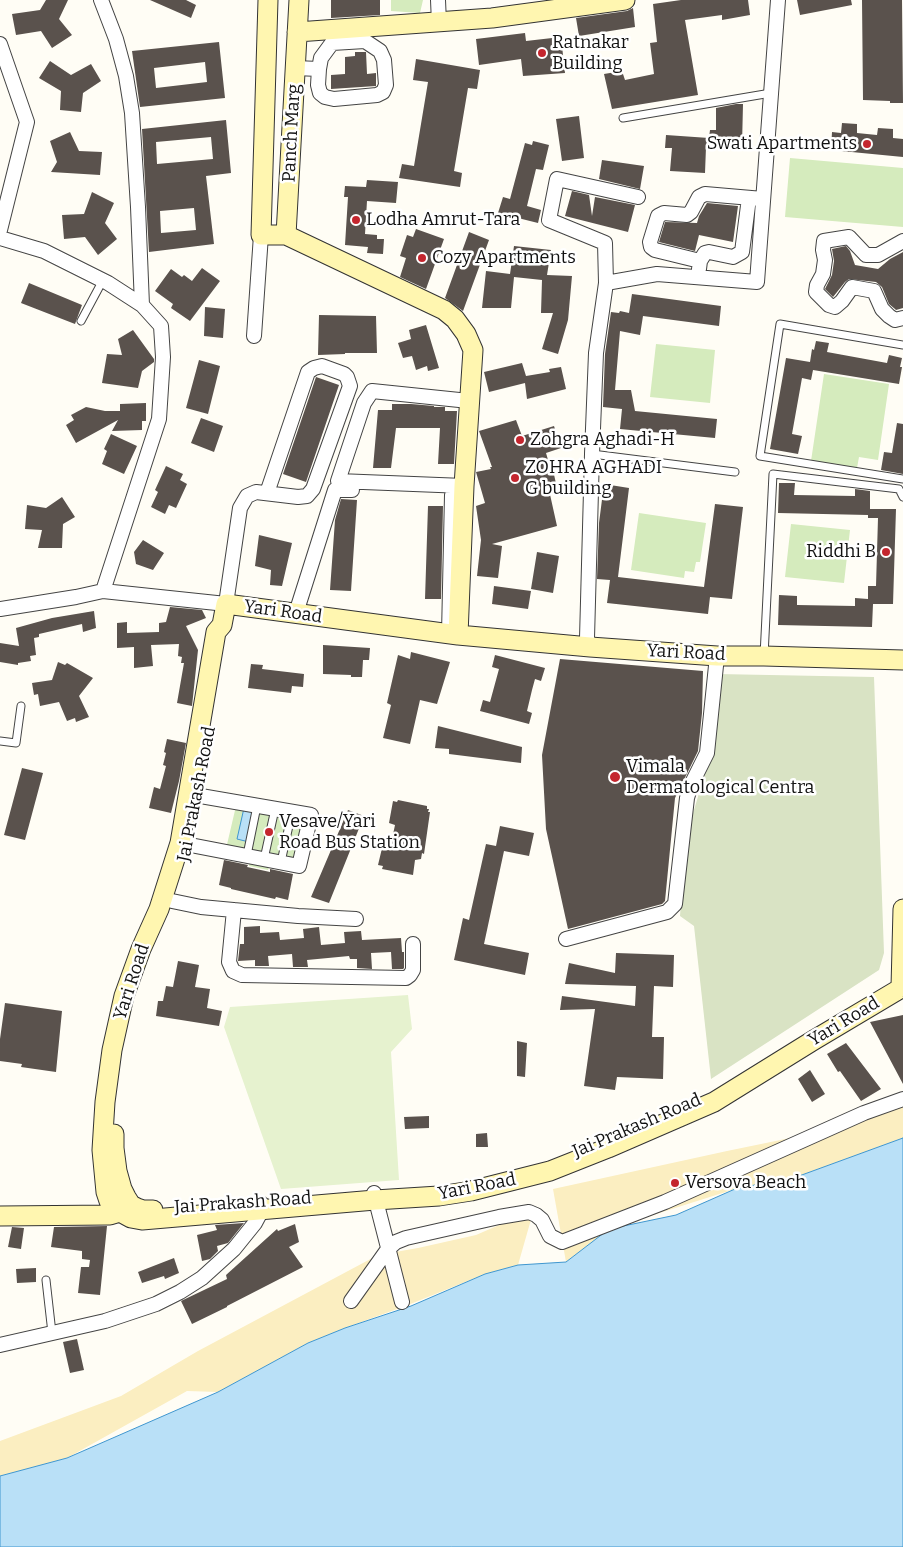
<!DOCTYPE html>
<html>
<head>
<meta charset="utf-8">
<style>
	body { margin:0 }
	canvas { display:block; background:#fffdf5 }
</style>
</head>
<body>
<canvas width="903" height="1547"></canvas>
<script>
const c = document.querySelector('canvas').getContext('2d');
c.lineJoin = 'round';
function paint(path, color) {
  c.fillStyle = color;
  c.fill(path, 'evenodd');
}
function poly(rows) {
  const path = new Path2D();
  for (const r of rows) {
    path.moveTo(r[0], r[1]);
    for (let i = 2; i < r.length; i += 2) path.lineTo(r[i], r[i + 1]);
  }
  return path;
}
function trace(path, color, width, dash) {
  c.strokeStyle = color;
  c.lineWidth = width;
  c.lineCap = dash ? 'butt' : 'round';
  c.setLineDash(dash || []);
  c.stroke(path);
}
function drawText(font, color, halo, rows, align = 'center') {
  c.font = font + ' Bitter,serif';
  c.lineWidth = 5;
  c.setLineDash([]);
  c.textBaseline = 'middle';
  c.strokeStyle = halo;
  c.fillStyle = color;
  for (const [text, x, y, turn = 0] of rows) {
    c.save();
    c.translate(x, y);
    c.rotate((+turn || 0) * Math.PI / 180);
    c.textAlign = isNaN(turn) ? turn : align;
    if (halo) c.strokeText(text, 0, 0);
    c.fillText(text, 0, 0);
    c.restore();
  }
}
paint(poly([
	[391,0,423,0,420,13,391,11],
	[790,158,903,168,903,227,785,217],
	[656,344,715,350,710,403,650,397],
	[824,374,889,384,878,460,859,457,857,468,811,461],
	[639,513,706,523,700,562,696,562,694,572,685,571,684,578,631,570],
	[791,524,850,530,844,583,785,577],
	[236,806,302,820,292,867,270,863,268,870,249,866,250,859,225,853]
]), '#d5ebbd');
paint(poly([
	[903,1100,903,1138,799,1176,735,1189,609,1229,566,1262,553,1189,727,1151,829,1130],
	[532,1216,518,1265,485,1274,408,1305,345,1328,308,1343,218,1392,187,1391,67,1458,0,1476,0,1441,121,1396,198,1351,378,1255,418,1248,476,1235,513,1219]
]), '#fbeec1');
paint(poly([
	[717,674,874,677,884,953,879,970,711,1079,694,926,680,916,686,836,715,741]
]), '#d9e3c4');
paint(poly([
	[408,995,412,1029,391,1052,399,1180,281,1189,224,1027,230,1007]
]), '#e6f2cf');
const water = poly([
	[244,808,256,811,249,842,237,839,244,808],
	[903,1138,903,1547,0,1547,0,1476,67,1458,218,1392,308,1343,345,1328,411,1306,485,1274,518,1265,566,1262,609,1229,676,1215,735,1189,799,1176,903,1138]
]);
paint(water, '#b9e0f7');
trace(water, '#3f96cf', 1);
paint(poly([
	[46,0,68,0,59,19,72,35,52,48,41,31,16,35,12,14,40,10],
	[150,0,186,0,196,5,191,18],
	[331,0,380,0,380,15,331,18],
	[681,0,748,0,750,15,722,20,722,15,685,20,698,95,612,109,604,74,622,71,625,80,654,74,650,43,657,42,653,4],
	[797,0,851,0,852,5,800,15],
	[862,0,902,0,903,103,890,103,890,101,863,100],
	[633,8,635,27,579,36,576,18,627,11],
	[525,33,526,41,561,37,565,73,523,76,521,59,479,65,476,39],
	[219,42,225,98,140,107,132,51],
	[205,62,207,82,156,88,154,68],
	[355,52,366,52,367,74,376,73,376,86,331,89,331,75,345,74,345,57,355,56],
	[416,59,480,70,477,89,468,88,454,171,462,173,460,187,399,178,402,164,414,166,428,82,413,80],
	[50,61,71,75,91,64,101,81,83,93,81,112,60,110,61,91,39,78],
	[736,104,743,104,742,146,706,147,705,173,670,171,672,148,665,148,666,135,709,138,710,130,716,130,716,108],
	[579,116,584,158,562,161,556,119],
	[226,120,231,173,206,176,214,244,149,252,142,129],
	[211,137,213,159,157,164,156,142],
	[194,208,196,230,161,233,160,211],
	[842,123,857,124,857,133,877,135,878,128,893,129,893,138,903,139,903,157,831,150,832,132,841,133],
	[70,132,79,151,102,152,100,175,51,172,57,162,50,141],
	[533,141,549,145,543,170,536,169,527,206,541,210,538,223,498,213,503,197,510,199,525,143,532,145],
	[602,160,644,166,640,189,599,179],
	[367,180,398,182,396,203,367,201,365,234,377,235,377,239,384,239,383,254,367,253,368,247,345,245,348,197,344,197,345,186,366,187],
	[572,191,589,195,592,216,595,197,635,205,628,232,565,216],
	[92,192,114,203,105,223,117,239,98,255,85,237,64,239,62,215,84,214],
	[707,203,738,206,733,242,699,235,695,251,659,242,665,222,697,223,699,216],
	[416,229,444,239,426,289,400,277,406,258,400,256,407,235,413,237],
	[469,232,489,240,463,311,445,298],
	[514,246,551,250,547,275,572,276,568,320,558,354,542,349,553,313,541,313,542,280,514,277,511,308,482,308,486,271,510,274],
	[846,246,850,251,855,265,878,269,890,259,903,252,903,308,896,310,895,309,889,304,882,287,876,282,849,279,845,282,833,297,825,289,832,275,834,261,832,249],
	[202,268,220,281,190,321,171,308,173,304,155,291,171,269,182,277,184,275,192,281],
	[29,283,82,305,75,324,21,303],
	[632,294,721,306,719,326,643,316,640,335,620,331,615,390,631,390,635,411,717,419,715,438,620,429,622,409,603,407,605,354,611,312,619,313,620,311,629,313],
	[205,307,225,309,223,338,204,336],
	[319,315,376,316,377,353,345,353,345,354,318,355],
	[426,325,439,368,428,371,427,366,416,370,412,356,403,358,398,343,411,339,409,330],
	[133,330,154,359,154,362,142,371,138,388,102,383,107,354,122,355,118,339],
	[816,341,829,343,827,352,887,363,889,355,902,358,900,367,902,367,899,384,813,370,811,380,802,378,792,434,802,436,798,454,770,449,786,358,810,362,812,349,814,350],
	[199,360,220,366,208,414,186,408],
	[522,363,526,376,550,372,549,369,561,367,566,389,527,399,525,383,489,392,484,372],
	[316,377,339,385,306,482,283,474],
	[146,403,146,421,142,421,142,430,112,431,118,420,76,443,66,425,74,420,71,415,86,407,105,411,120,411,120,404],
	[392,404,411,404,434,406,434,407,445,407,445,411,457,411,454,464,438,464,440,428,396,428,391,468,373,468,378,410,392,410],
	[201,418,223,426,214,452,191,443],
	[516,420,522,436,554,426,561,448,546,453,551,470,553,470,557,488,549,490,557,526,492,544,502,546,498,578,477,576,481,540,476,506,485,503,476,472,491,469,490,467,492,467,479,431],
	[897,423,903,424,903,474,881,470,884,452,892,453],
	[111,434,137,446,124,474,102,464,107,451,104,449],
	[166,466,183,474,180,480,187,484,176,508,169,505,165,514,151,507,158,492,155,490],
	[779,483,795,483,794,495,855,496,855,489,870,491,870,509,896,509,893,604,873,604,872,627,778,625,779,595,797,596,797,605,855,606,855,598,868,599,868,586,876,586,878,518,868,518,868,515,778,513],
	[604,484,629,488,618,577,704,587,715,504,743,507,732,599,710,597,708,614,607,603,610,580,597,579,599,523],
	[62,497,75,517,63,524,62,548,38,548,42,530,25,529,27,505,46,508],
	[341,499,357,500,351,591,330,590,335,520],
	[428,506,443,506,441,599,425,599],
	[259,535,292,543,282,586,270,585,271,570,255,566],
	[143,540,164,553,153,570,136,564,134,552],
	[537,552,559,556,553,593,531,589],
	[494,586,531,591,528,609,492,604],
	[170,607,202,610,206,618,186,626,198,650,192,706,177,703,184,663,181,663,182,657,178,656,179,644,151,645,153,666,134,668,134,647,117,648,117,623,127,622,127,633,159,632,159,623,166,622],
	[94,611,96,628,83,632,82,624,39,634,39,637,34,638,36,655,30,656,31,661,18,663,18,665,0,662,0,643,19,646,16,628,52,618],
	[323,645,370,648,369,660,363,660,362,677,351,677,351,675,323,674],
	[411,652,450,662,437,704,420,700,410,744,383,738,391,705,387,703,398,655,410,659],
	[495,655,545,668,541,681,535,679,532,690,527,711,532,713,529,724,480,711,483,700,490,702,499,669,492,667],
	[560,659,703,671,702,713,698,751,675,798,665,901,662,904,568,929,546,829,542,755],
	[58,662,65,665,67,663,93,678,79,696,89,717,76,722,75,718,67,721,59,702,40,706,38,694,34,695,32,683,52,680],
	[251,664,263,665,262,669,304,674,303,687,292,686,291,693,248,688],
	[438,726,522,747,521,763,449,754,449,749,435,748],
	[167,739,186,743,179,781,171,813,149,808,154,787,160,789,166,766,163,765,166,753,164,752],
	[22,768,43,773,25,840,4,835],
	[398,800,427,806,427,809,429,809,428,812,430,812,424,854,422,853,421,859,415,860,413,875,382,869,383,866,378,865,383,844,391,844,395,825,389,823,393,801,397,802],
	[348,810,364,816,329,903,311,897],
	[500,826,534,833,529,856,504,851,484,944,529,953,525,975,454,960,463,918,469,920,486,844,496,846],
	[224,860,248,865,247,867,270,872,270,869,293,874,288,900,276,897,275,899,231,889,231,888,219,885],
	[260,926,260,933,279,932,280,940,304,938,303,929,319,927,321,945,345,943,344,932,361,931,362,940,401,938,402,952,404,952,404,968,403,969,392,969,391,952,371,953,372,969,357,968,357,959,350,959,349,956,307,960,308,967,293,967,292,954,268,956,269,966,255,966,255,960,238,961,240,944,244,944,244,927],
	[616,953,674,955,673,987,654,986,652,1037,664,1037,663,1079,617,1077,615,1090,584,1086,595,1009,560,1010,562,996,635,1006,636,986,565,984,569,963,615,973],
	[178,961,199,965,195,987,210,989,207,1008,222,1011,219,1026,156,1016,158,1001,163,1001,166,986,173,987],
	[5,1003,62,1011,56,1072,21,1067,22,1064,0,1061,0,1039],
	[903,1015,903,1084,870,1022],
	[517,1041,527,1043,525,1077,517,1076],
	[846,1043,881,1089,861,1101,840,1071,838,1072,827,1054],
	[810,1070,825,1094,812,1102,798,1079],
	[429,1116,429,1128,405,1129,404,1117],
	[487,1133,488,1147,476,1147,476,1134],
	[244,1223,228,1243,217,1246,218,1251,210,1259,202,1261,197,1235,217,1230,215,1225],
	[295,1224,299,1242,289,1247,303,1267,227,1306,227,1307,192,1324,181,1301,227,1279,226,1275,277,1229,278,1231],
	[107,1226,100,1295,78,1293,81,1267,89,1267,90,1260,82,1259,82,1251,51,1247,54,1227],
	[12,1227,24,1228,21,1249,8,1247],
	[174,1258,179,1273,165,1279,164,1276,142,1283,138,1272],
	[36,1268,36,1282,17,1283,16,1269],
	[77,1339,84,1370,70,1373,63,1342]
]), '#5a524d');
const lane = poly([
	[623,118,771,93],
	[81,321,103,280],
	[903,345,780,324,760,456,903,479],
	[592,454,735,472],
	[764,656,773,474,899,489,903,497],
	[0,741,16,743,21,706],
	[247,855,257,806],
	[264,859,275,809],
	[281,862,292,812],
	[46,1280,52,1333]
]);
const street = poly([
	[101,0,116,39,126,76,132,113,138,207,142,305],
	[438,0,439,23],
	[0,44,27,122,0,230],
	[295,68,319,69,321,58,332,43,365,41,380,51,384,60,386,85,383,92,377,95,334,99,325,97,320,93,318,85,319,69],
	[0,238,44,251,108,283,142,305,161,326,163,357,159,419,103,591],
	[903,241,878,255,866,255,849,237,824,241,823,250,825,260,823,274,817,285,816,292,829,305,835,307,842,301,852,287,874,291,882,309,889,316,895,320,903,318],
	[700,261,655,250,651,247,650,242,658,216,664,213,687,215,691,212,699,197,705,194,763,199],
	[699,269,700,261,705,253,709,252,733,257,742,252,749,198],
	[606,283,605,243,549,220,557,179,638,197],
	[254,336,261,235],
	[464,486,338,481,364,403,372,391,469,401],
	[0,609,76,597,103,591,226,604,240,508,247,496,256,492,298,497,307,496,313,489,350,386,347,377,344,374,322,366,314,368,308,372,267,493],
	[296,613,335,490,352,490],
	[449,634,452,495],
	[590,647,587,638,592,454,596,353,606,283,657,274,757,282,778,0],
	[180,843,299,866,311,815,189,794],
	[172,901,201,907,298,916,356,919],
	[234,910,229,962,233,971,242,975,406,978,410,975,413,970,413,944],
	[566,939,667,912,675,904,687,798,691,785,707,753,717,656],
	[374,1193,402,1302],
	[351,1301,388,1249,396,1242,406,1238,499,1217,529,1212,536,1215,542,1220,550,1236,562,1242,665,1202,864,1113,903,1099],
	[0,1345,105,1321,156,1304,180,1292,202,1278,234,1249,255,1223,262,1210,262,1204]
]);
const secondary = poly([
	[268,0,261,235,286,235,444,310,455,319,466,334,473,350,464,486,458,635],
	[297,32,492,18,625,0],
	[286,235,299,0],
	[903,660,764,656,717,656,590,647,458,635,226,604,222,625,216,632,180,843,159,909,141,949,124,996,112,1050,105,1102,102,1150,106,1192,109,1201,120,1212,131,1218,142,1220,375,1200,439,1196,471,1191,550,1171,608,1148,714,1102,814,1040,903,987],
	[901,987,903,909],
	[114,1134,114,1148,117,1171,122,1189,126,1197,131,1205,137,1208,143,1210,153,1210],
	[0,1216,110,1215,120,1212,128,1207]
]);
trace(lane, '#444', 9);
trace(street, '#444', 16);
trace(secondary, '#333', 21);
trace(lane, '#fff', 7);
trace(street, '#fff', 14);
trace(secondary, '#fff6b0', 19);
for (const [x, y, r, color] of [
	[542,53,5,"#c4262e"],
	[867,144,5,"#c4262e"],
	[356,220,5,"#c4262e"],
	[422,258,5,"#c4262e"],
	[520,440,5,"#c4262e"],
	[515,478,5,"#c4262e"],
	[886,552,5,"#c4262e"],
	[615,777,6,"#c4262e"],
	[269,832,5,"#c4262e"],
	[675,1183,5,"#c4262e"]
]) {
  const dot = new Path2D();
  dot.arc(x, y, r, 0, 2 * Math.PI);
  c.fillStyle = color;
  c.fill(dot);
  trace(dot, '#fff', 2);
}
drawText('18px', '#111', '#fff', [
	["Ratnakar",552,43],
	["Building",552,64],
	["Swati Apartments",857,144,"right"],
	["Lodha Amrut-Tara",366,220],
	["Cozy Apartments",432,258],
	["Zohgra Aghadi-H",530,440],
	["ZOHRA AGHADI",525,468],
	["G building",525,489],
	["Riddhi B",876,552,"right"],
	["Vimala",626,767],
	["Dermatological Centra",626,788],
	["Vesave/Yari",279,822],
	["Road Bus Station",279,843],
	["Versova Beach",685,1183]
], 'left');
drawText('18px', '#111', '#fff', [
	["Panch Marg",292,133,-87],
	["Yari Road",283,612,8],
	["Yari Road",686,653,3],
	["Jai Prakash Road",197,794,-79],
	["Yari Road",132,982,-72],
	["Yari Road",844,1022,-31],
	["Jai Prakash Road",637,1126,-23],
	["Yari Road",477,1187,-11],
	["Jai Prakash Road",243,1203,-4]
]);
</script>
</body>
</html>
